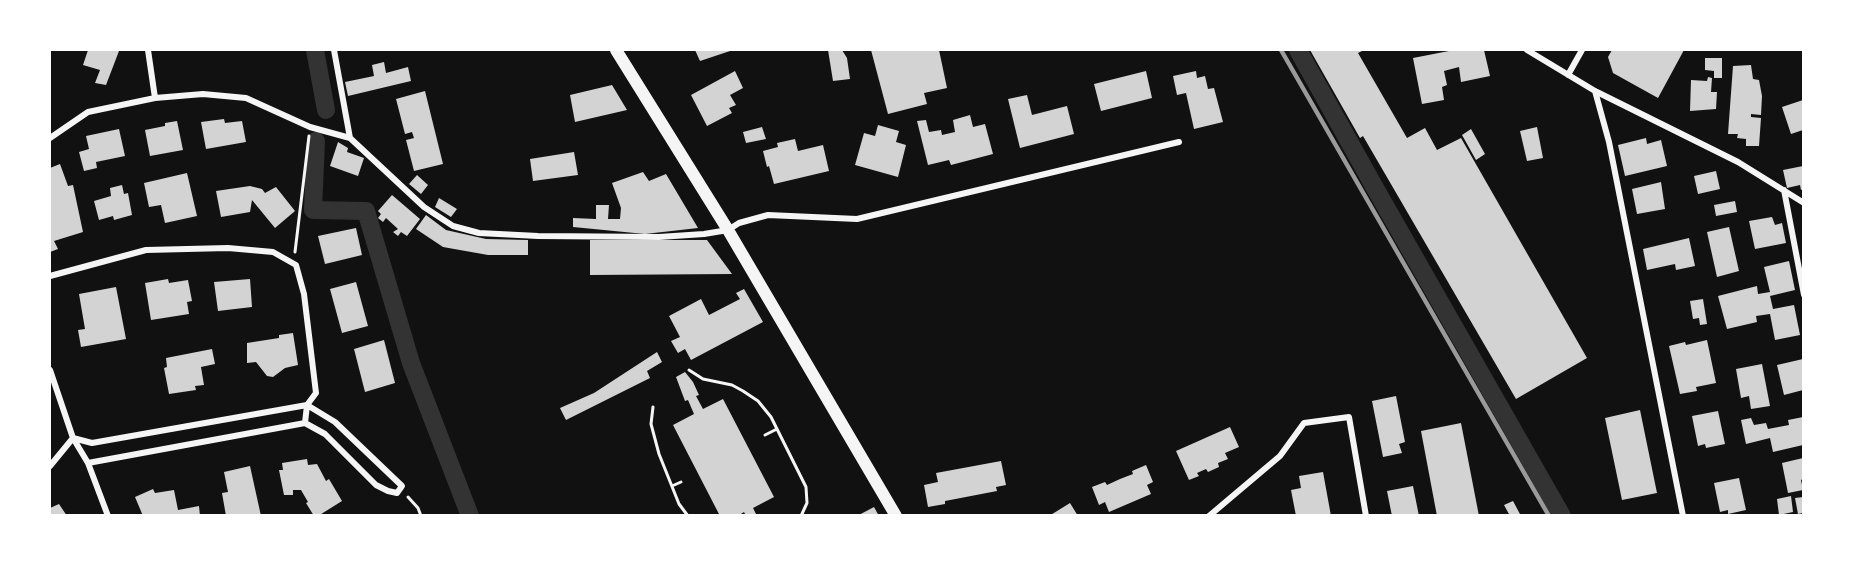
<!DOCTYPE html>
<html>
<head>
<meta charset="utf-8">
<style>
	body { margin:0 }
	#map { position:relative; width:1853px; height:565px; overflow:hidden; background:#111; font-family:Raleway,sans-serif }
	canvas { display:block }
	.frame { position:absolute; inset:0; border:51px solid #fff; pointer-events:none }
</style>
</head>
<body>
<div id="map">
<canvas width="1853" height="565"></canvas>
<div class="frame"></div>
</div>
<script>
const c = document.querySelector('canvas').getContext('2d');
c.lineJoin = 'round';
function poly(rows) {
  const path = new Path2D();
  for (const r of rows) {
    path.moveTo(r[0], r[1]);
    for (let i = 2; i < r.length; i += 2) path.lineTo(r[i], r[i + 1]);
  }
  return path;
}
function trace(path, color, width, dash) {
  c.strokeStyle = color;
  c.lineWidth = width;
  c.lineCap = dash ? 'butt' : 'round';
  c.setLineDash(dash || []);
  c.stroke(path);
}
function paint(path, color) {
  c.fillStyle = color;
  c.fill(path, 'evenodd');
}
trace(poly([
	[315,50,326,110],
	[1298,50,1375,188,1562,516],
	[316,141,313,210,366,211,411,363,470,516]
]), '#333', 18);
paint(poly([
	[88,50,119,51,106,85,95,83,100,70,83,65],
	[695,50,733,50,700,61],
	[828,50,842,50,847,58,850,79,833,81],
	[871,50,939,50,947,88,924,93,927,104,888,114],
	[1310,50,1364,50,1358,53,1407,138,1425,128,1437,150,1461,138,1587,358,1516,399,1363,136,1360,138],
	[1454,50,1484,50,1490,76,1461,82,1459,67,1444,71,1447,85,1442,87,1444,100,1422,104,1413,58],
	[1612,50,1684,50,1658,98,1613,73,1608,57],
	[1705,58,1722,58,1722,78,1714,78,1714,71,1705,70],
	[384,62,386,73,408,67,411,81,348,96,345,82,374,76,372,65],
	[1751,65,1753,79,1759,80,1762,96,1761,115,1751,114,1751,117,1761,118,1759,146,1746,146,1746,139,1737,138,1738,134,1728,134,1733,66],
	[735,71,743,88,730,95,736,105,729,108,732,113,707,126,691,95],
	[1146,71,1152,98,1101,111,1094,84],
	[1196,71,1197,78,1205,76,1208,89,1214,88,1223,122,1194,129,1186,93,1177,95,1173,76],
	[1708,77,1712,78,1711,92,1717,92,1716,109,1690,111,1691,80,1707,81],
	[612,85,627,110,575,122,570,95],
	[425,91,443,164,414,171,406,140,414,138,412,132,405,134,396,99],
	[1027,95,1032,115,1067,106,1074,134,1020,148,1008,99],
	[1803,100,1803,130,1791,134,1782,107],
	[970,115,973,127,985,124,993,154,951,165,949,160,928,165,917,121,926,120,929,132,941,130,942,135,955,132,953,120],
	[224,119,225,123,242,121,246,142,206,149,201,122],
	[177,121,183,150,150,156,145,130,165,126,165,123],
	[878,125,899,131,896,142,906,145,898,177,855,165,864,133,875,136],
	[762,127,766,139,746,143,743,132],
	[1537,127,1543,158,1527,161,1520,131],
	[119,129,125,156,96,162,97,168,84,171,79,152,89,149,86,136],
	[1471,129,1485,154,1476,160,1462,135],
	[1646,138,1647,144,1661,140,1667,166,1625,176,1618,145],
	[795,139,798,151,823,145,829,171,774,184,769,166,767,167,763,151,778,147,777,143],
	[338,142,348,148,347,152,364,158,358,176,330,166],
	[574,152,578,175,533,181,530,159],
	[60,164,68,186,73,185,83,232,54,241,58,249,50,252,50,168],
	[1803,166,1803,189,1801,190,1800,185,1787,188,1783,170],
	[1716,171,1720,189,1698,194,1694,176],
	[643,172,649,181,666,174,698,228,645,234,573,227,573,218,596,219,596,205,609,205,608,219,620,219,621,208,612,183],
	[187,173,197,216,165,223,161,205,149,207,144,183],
	[417,175,428,185,421,194,409,184],
	[1661,182,1665,209,1637,214,1632,189],
	[122,185,124,194,128,193,132,215,114,220,113,216,99,220,94,201,111,196,110,188],
	[250,186,262,189,265,193,276,187,295,211,275,228,252,200,250,212,221,217,216,191],
	[392,195,420,219,407,236,401,232,398,236,393,232,398,229,386,218,383,222,378,218,381,214,378,211],
	[439,198,457,209,451,217,435,207],
	[1735,201,1737,212,1716,216,1714,205],
	[426,215,446,230,486,239,528,240,528,255,488,255,443,247,416,229],
	[1772,217,1775,225,1782,223,1786,243,1755,249,1749,221],
	[1729,227,1739,271,1717,277,1707,232],
	[356,228,362,255,325,264,318,236],
	[1689,238,1695,266,1676,270,1675,264,1647,270,1643,249],
	[590,240,707,240,732,274,590,275],
	[1789,261,1795,290,1770,296,1773,309,1794,305,1800,335,1775,340,1770,314,1756,316,1757,322,1727,329,1718,296,1757,286,1758,294,1770,292,1764,267],
	[168,279,169,283,188,280,192,301,187,302,189,314,151,320,145,283],
	[250,279,252,307,218,311,214,282],
	[356,282,368,326,342,333,330,289],
	[116,287,126,339,81,347,78,330,85,329,79,294],
	[744,289,763,322,691,360,685,349,678,353,671,341,680,337,669,316,701,299,709,315,740,299,736,293],
	[1703,299,1707,324,1700,325,1699,318,1693,319,1690,301],
	[293,333,298,365,285,368,273,377,267,376,256,362,247,363,247,343,279,338,279,335],
	[384,340,395,383,365,392,354,349],
	[1707,340,1716,383,1696,387,1697,391,1680,394,1669,346,1685,342,1686,345],
	[212,349,215,364,201,367,204,385,195,386,196,390,169,394,164,368,167,367,166,358],
	[657,352,662,362,647,371,650,378,566,420,560,408,594,393],
	[1803,359,1803,390,1784,395,1777,365],
	[1762,364,1770,406,1751,409,1749,396,1741,398,1736,369],
	[685,372,693,382,699,395,696,396,703,409,723,399,774,497,753,508,757,516,746,516,744,512,738,516,720,516,673,425,694,414,688,400,685,401,676,377],
	[1396,396,1405,442,1399,444,1402,453,1383,457,1372,401],
	[1640,410,1657,493,1622,500,1605,418],
	[1718,411,1725,444,1706,448,1705,444,1698,446,1692,416],
	[1803,417,1803,445,1773,452,1770,438,1746,444,1741,420,1751,418,1754,425,1766,423,1768,429,1789,425,1788,420],
	[1461,423,1479,516,1437,516,1421,431],
	[1230,427,1239,447,1225,453,1228,459,1218,463,1219,467,1208,472,1206,469,1197,473,1199,476,1189,480,1176,451],
	[1803,458,1803,479,1801,480,1803,490,1788,493,1782,463],
	[307,459,308,465,317,464,326,481,329,479,342,501,318,516,314,516,306,503,308,502,301,490,293,490,293,495,284,495,279,470,283,470,282,463],
	[1001,461,1006,485,996,487,997,491,945,501,945,504,928,507,924,485,938,482,936,473],
	[1146,465,1153,482,1147,485,1151,494,1109,512,1105,502,1099,505,1092,487,1105,482,1107,485,1120,479,1133,474,1132,471],
	[250,466,261,516,226,516,222,493,228,492,224,472],
	[1323,472,1331,516,1296,516,1291,490,1301,488,1299,476],
	[1739,478,1746,510,1728,514,1728,510,1720,512,1714,483],
	[1413,486,1419,516,1392,516,1387,491],
	[153,489,155,493,174,490,178,510,199,506,200,516,143,516,135,497],
	[1791,496,1793,512,1779,515,1777,499],
	[1803,497,1803,513,1798,514,1795,498],
	[1513,501,1521,516,1510,516,1504,505],
	[1070,503,1078,516,1049,516],
	[59,504,67,516,50,516,50,508],
	[874,507,879,516,857,516]
]), '#d3d3d3');
trace(poly([
	[295,252,309,136],
	[689,370,703,379,732,385,743,391,758,401,771,417,806,487,807,503,801,516],
	[653,407,651,424,659,454,679,504,688,516],
	[765,435,777,429],
	[672,486,681,482],
	[408,497,418,508,421,516]
]), '#f5f5f5', 3);
trace(poly([
	[148,50,155,98],
	[334,50,350,138,424,207,453,226,479,233,538,236,659,237,704,234,728,230,739,223,768,215,857,219,1179,142],
	[1527,50,1595,91,1738,162,1804,203],
	[1568,75,1582,50],
	[1595,91,1609,142,1683,516],
	[50,138,88,112,155,98,203,94,246,98,310,127,350,138],
	[1784,190,1804,295],
	[50,276,146,250,228,248,273,252,296,265,304,294,316,393,307,405],
	[50,370,73,438,88,463,108,516],
	[305,423,307,405],
	[73,438,92,443,307,405,335,422,402,486,397,493,388,491,376,485,325,434,305,423,88,463],
	[50,466,73,438],
	[1209,516,1280,456,1304,423,1349,417,1366,516]
]), '#f5f5f5', 6);
trace(poly([
	[616,50,728,230,896,516]
]), '#f5f5f5', 12);
trace(poly([
	[1281,50,1549,516]
]), '#9a9a9a', 4.5);
</script>
</body>
</html>
